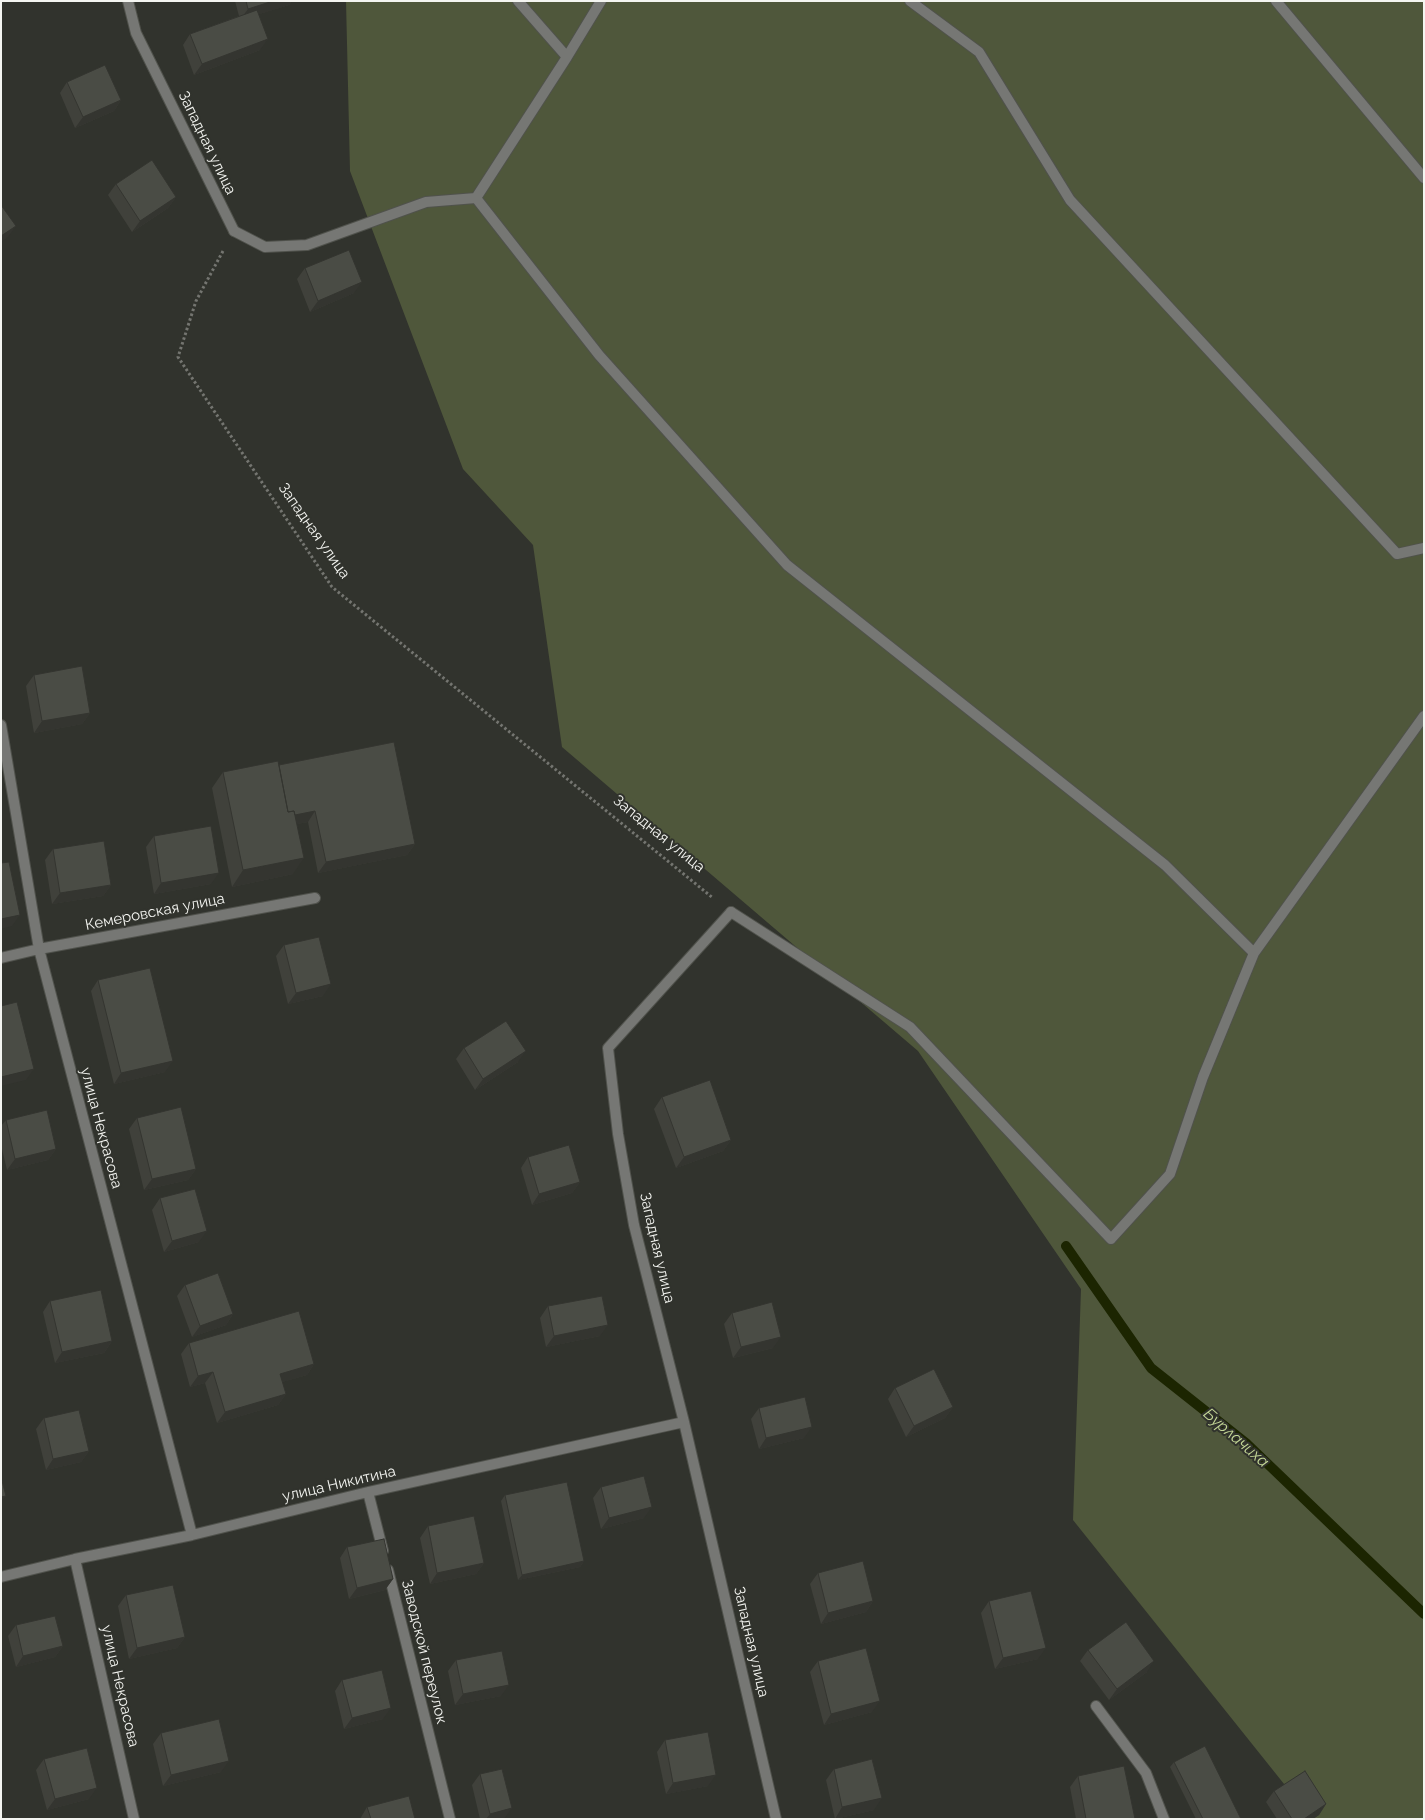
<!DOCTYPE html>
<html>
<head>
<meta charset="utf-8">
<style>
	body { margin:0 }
	#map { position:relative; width:1425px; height:1820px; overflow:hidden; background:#31332d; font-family:Raleway,sans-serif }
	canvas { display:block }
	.frame { position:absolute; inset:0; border:2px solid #f4f5f1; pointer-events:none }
</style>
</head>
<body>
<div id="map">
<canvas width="1425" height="1820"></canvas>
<div class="frame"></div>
</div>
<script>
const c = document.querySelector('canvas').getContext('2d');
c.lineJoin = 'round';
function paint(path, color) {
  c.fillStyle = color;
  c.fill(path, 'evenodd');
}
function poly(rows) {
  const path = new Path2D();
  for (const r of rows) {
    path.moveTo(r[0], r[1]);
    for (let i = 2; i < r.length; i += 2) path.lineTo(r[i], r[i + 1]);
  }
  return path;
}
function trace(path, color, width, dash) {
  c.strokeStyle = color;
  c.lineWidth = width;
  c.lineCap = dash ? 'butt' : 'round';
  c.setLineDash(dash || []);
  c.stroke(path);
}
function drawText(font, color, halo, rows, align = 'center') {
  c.font = font + ' Raleway,sans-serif';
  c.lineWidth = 4;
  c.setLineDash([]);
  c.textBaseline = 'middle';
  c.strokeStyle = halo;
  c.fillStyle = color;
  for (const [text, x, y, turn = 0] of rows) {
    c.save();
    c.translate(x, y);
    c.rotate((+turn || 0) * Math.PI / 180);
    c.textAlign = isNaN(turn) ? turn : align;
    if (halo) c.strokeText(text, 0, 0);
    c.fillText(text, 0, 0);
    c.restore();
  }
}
paint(poly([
	[346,1,1424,1,1424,1819,1312,1819,1073,1520,1081,1289,918,1051,562,747,533,545,463,469,350,171]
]), '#4f573b');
trace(poly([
	[1066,1246,1151,1368,1247,1444,1424,1614]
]), '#1c2501', 10);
const service = poly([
	[518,1,567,57],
	[910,1,979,52,1070,200,1397,554,1424,548],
	[1276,1,1424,178],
	[476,198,567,57,601,1],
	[234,231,265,247,307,245,426,202,476,198,599,355,787,565,1165,865,1254,953,1424,716],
	[731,912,910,1027,1111,1239,1170,1174,1203,1077,1254,953]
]);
const minor = poly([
	[128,1,136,33,234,231],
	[1,725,39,949,192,1535],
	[731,912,608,1048,618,1134,634,1225,684,1422,776,1819],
	[1,958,39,949,315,898],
	[368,1492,383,1551],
	[75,1559,134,1819],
	[388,1570,450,1819],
	[1,1577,75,1559,192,1535,368,1492,684,1422],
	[1096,1706,1146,1773,1164,1819]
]);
trace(service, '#50524c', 12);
trace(minor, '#50524c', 12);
trace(poly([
	[223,251,196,301,178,357,332,587,713,898]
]), '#747570', 3, [2.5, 2.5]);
trace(service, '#767774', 10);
trace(minor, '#767774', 10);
paint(poly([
	[235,1,292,1,289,5,259,14,260,50,194,75,183,45,190,34,239,16],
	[67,82,121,100,114,111,75,128,60,93],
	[116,184,176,197,168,208,132,232,108,195],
	[305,268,354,293,310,312,297,279],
	[34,675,90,713,82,724,34,733,26,686],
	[279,765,415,844,407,855,318,873,308,822,297,824,293,874,232,887,212,788,223,772],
	[154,836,211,884,154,894,146,847],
	[53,849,111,885,103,896,52,904,45,860],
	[284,945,323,996,288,1004,276,956],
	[98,980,165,1072,114,1084,91,991],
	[464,1048,518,1062,475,1090,456,1059],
	[662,1097,731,1140,723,1151,676,1168,654,1109],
	[137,1118,196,1169,188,1180,144,1190,129,1129],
	[6,1120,56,1149,48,1160,7,1170,1,1145,1,1126],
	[528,1157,580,1182,572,1193,532,1205,521,1168],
	[160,1198,199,1242,164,1252,152,1210],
	[185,1285,233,1314,226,1325,192,1337,177,1296],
	[50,1301,112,1341,104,1353,55,1363,43,1312],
	[548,1306,600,1336,546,1347,540,1318],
	[732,1313,773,1348,733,1358,724,1324],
	[189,1343,314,1364,307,1375,282,1382,286,1394,278,1405,217,1423,205,1383,190,1387,181,1354],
	[895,1388,953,1407,945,1418,906,1437,888,1399],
	[759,1408,804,1438,759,1449,751,1419],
	[44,1418,89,1451,81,1462,46,1470,36,1429],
	[601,1487,644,1518,601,1529,593,1498],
	[505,1495,584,1561,580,1567,518,1580,501,1501],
	[428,1526,484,1563,476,1574,430,1584,420,1538],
	[347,1547,393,1579,385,1590,349,1599,340,1558],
	[818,1573,873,1601,866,1612,821,1624,810,1584],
	[126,1595,185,1637,177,1648,129,1659,118,1606],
	[989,1601,1038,1659,995,1669,981,1613],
	[16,1625,63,1646,55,1657,16,1667,8,1636],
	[1088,1650,1147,1672,1109,1700,1080,1661],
	[456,1660,501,1696,455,1705,448,1671],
	[818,1661,872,1712,824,1725,810,1672],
	[342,1680,383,1719,344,1729,335,1691],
	[161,1733,221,1772,163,1786,153,1744],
	[665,1740,708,1786,666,1794,657,1752],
	[44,1759,89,1799,47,1810,36,1770],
	[1174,1762,1241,1819,1196,1819,1170,1767],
	[834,1769,874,1810,835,1819,826,1780],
	[480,1774,504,1819,480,1819,472,1785],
	[1078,1776,1135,1819,1076,1819,1070,1787],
	[1274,1791,1326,1804,1319,1815,1313,1819,1277,1819,1266,1802],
	[367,1807,415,1819,360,1819]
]), '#40413b');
paint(poly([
	[273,1,292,1,289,5,240,20,248,9],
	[268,39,260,50,194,75,202,64],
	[121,100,114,111,75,128,83,117],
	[176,197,168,208,132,232,140,221],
	[16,226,8,237,1,242,1,236],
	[362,282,354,293,310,312,318,301],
	[90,713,82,724,34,733,42,721],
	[315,811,308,822,277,828,285,817],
	[415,844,407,855,318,873,326,862],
	[304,858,293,874,232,887,243,870],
	[219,873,211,884,154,894,161,883],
	[111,885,103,896,52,904,60,893],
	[20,915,12,926,1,929,1,919],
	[331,984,323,996,288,1004,296,993],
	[526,1051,518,1062,475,1090,483,1079],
	[173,1061,165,1072,114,1084,121,1073],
	[34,1069,26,1080,1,1086,1,1077],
	[731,1140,723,1151,676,1168,684,1157],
	[56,1149,48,1160,7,1170,15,1159],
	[196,1169,188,1180,144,1190,152,1179],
	[580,1182,572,1193,532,1205,539,1194],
	[207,1231,199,1242,164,1252,172,1241],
	[233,1314,226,1325,192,1337,200,1326],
	[608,1325,600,1336,546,1347,554,1336],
	[781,1337,773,1348,733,1358,741,1347],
	[112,1341,104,1353,55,1363,62,1352],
	[314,1364,307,1375,272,1385,280,1374],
	[213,1372,205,1383,190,1387,198,1376],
	[286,1394,278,1405,217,1423,225,1412],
	[953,1407,945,1418,906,1437,914,1426],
	[812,1427,804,1438,759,1449,766,1438],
	[89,1451,81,1462,46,1470,53,1459],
	[6,1496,1,1502,1,1497],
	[652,1507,644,1518,601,1529,609,1518],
	[584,1561,580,1567,518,1580,522,1575],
	[484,1563,476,1574,430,1584,437,1573],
	[393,1579,385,1590,349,1599,357,1588],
	[873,1601,866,1612,821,1624,828,1613],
	[185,1637,177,1648,129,1659,137,1648],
	[63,1646,55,1657,16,1667,23,1656],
	[1046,1648,1038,1659,995,1669,1003,1658],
	[1154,1661,1147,1672,1109,1700,1117,1689],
	[509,1685,501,1696,455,1705,463,1694],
	[880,1701,872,1712,824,1725,831,1714],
	[391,1708,383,1719,344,1729,352,1718],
	[229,1761,221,1772,163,1786,171,1775],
	[716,1775,708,1786,666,1794,673,1783],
	[97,1788,89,1799,47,1810,55,1799],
	[882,1798,874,1810,835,1819,842,1807],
	[1326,1804,1319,1815,1313,1819,1304,1819],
	[512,1808,504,1819,486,1819,490,1814]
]), '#343530');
const building = poly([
	[246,1,273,1,248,9,246,1],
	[257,10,268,39,202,64,190,34,257,10],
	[105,65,121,100,83,117,67,82,105,65],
	[152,160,176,197,140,221,116,184,152,160],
	[1,205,16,226,1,236,1,205],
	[349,250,362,282,318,301,305,268,349,250],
	[82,666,90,713,42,721,34,675,82,666],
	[394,742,415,844,326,862,315,811,295,815,294,811,288,812,279,765,394,742],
	[278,761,288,812,294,811,304,858,243,870,223,772,278,761],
	[211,826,219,873,161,883,154,836,211,826],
	[104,841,111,885,60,893,53,849,104,841],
	[9,862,20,915,1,919,1,863,9,862],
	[319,937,331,984,296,993,284,945,319,937],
	[150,968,173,1061,121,1073,98,980,150,968],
	[17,1002,34,1069,1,1077,1,1006,17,1002],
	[506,1021,526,1051,483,1079,464,1048,506,1021],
	[710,1080,731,1140,684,1157,662,1097,710,1080],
	[181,1107,196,1169,152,1179,137,1118,181,1107],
	[47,1110,56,1149,15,1159,6,1120,47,1110],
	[569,1145,580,1182,539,1194,528,1157,569,1145],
	[195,1189,207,1231,172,1241,160,1198,195,1189],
	[218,1273,233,1314,200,1326,185,1285,218,1273],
	[101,1290,112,1341,62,1352,50,1301,101,1290],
	[602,1296,608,1325,554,1336,548,1306,602,1296],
	[772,1302,781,1337,741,1347,732,1313,772,1302],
	[299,1311,314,1364,280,1374,286,1394,225,1412,213,1372,198,1376,189,1343,299,1311],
	[934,1369,953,1407,914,1426,895,1388,934,1369],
	[805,1397,812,1427,766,1438,759,1408,805,1397],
	[79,1410,89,1451,53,1459,44,1418,79,1410],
	[644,1476,652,1507,609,1518,601,1487,644,1476],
	[1,1477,6,1496,1,1497,1,1477],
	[567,1482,584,1561,522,1575,505,1495,567,1482],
	[474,1516,484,1563,437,1573,428,1526,474,1516],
	[384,1539,393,1579,357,1588,347,1547,384,1539],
	[863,1561,873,1601,828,1613,818,1573,863,1561],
	[173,1585,185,1637,137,1648,126,1595,173,1585],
	[1031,1591,1046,1648,1003,1658,989,1601,1031,1591],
	[55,1616,63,1646,23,1656,16,1625,55,1616],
	[1126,1622,1154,1661,1117,1689,1088,1650,1126,1622],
	[866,1648,880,1701,831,1714,818,1661,866,1648],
	[502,1651,509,1685,463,1694,456,1660,502,1651],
	[382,1670,391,1708,352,1718,342,1680,382,1670],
	[219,1719,229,1761,171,1775,161,1733,219,1719],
	[708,1732,716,1775,673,1783,665,1740,708,1732],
	[1205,1746,1241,1819,1203,1819,1174,1762,1205,1746],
	[87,1748,97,1788,55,1799,44,1759,87,1748],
	[872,1759,882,1798,842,1807,834,1769,872,1759],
	[1124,1766,1135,1819,1086,1819,1078,1776,1124,1766],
	[502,1769,512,1808,490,1814,480,1774,502,1769],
	[1305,1771,1326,1804,1304,1819,1292,1819,1274,1791,1305,1771],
	[409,1796,415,1819,371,1819,367,1807,409,1796]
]);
paint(building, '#4a4c45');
trace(building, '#343530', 1);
drawText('15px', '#f4f5f1', '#31332d', [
	["Западная улица",207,143,64],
	["Западная улица",314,531,55],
	["Западная улица",659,834,39],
	["Кемеровская улица",155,912,-11],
	["улица Некрасова",101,1128,75],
	["Западная улица",657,1248,77],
	["улица Никитина",339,1484,-13],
	["Западная улица",751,1642,77],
	["Заводской переулок",424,1652,76],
	["улица Некрасова",120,1686,77]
]);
drawText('italic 16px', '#c5d897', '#31332d', [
	["Бурлачиха",1236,1438,41]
]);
</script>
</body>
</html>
